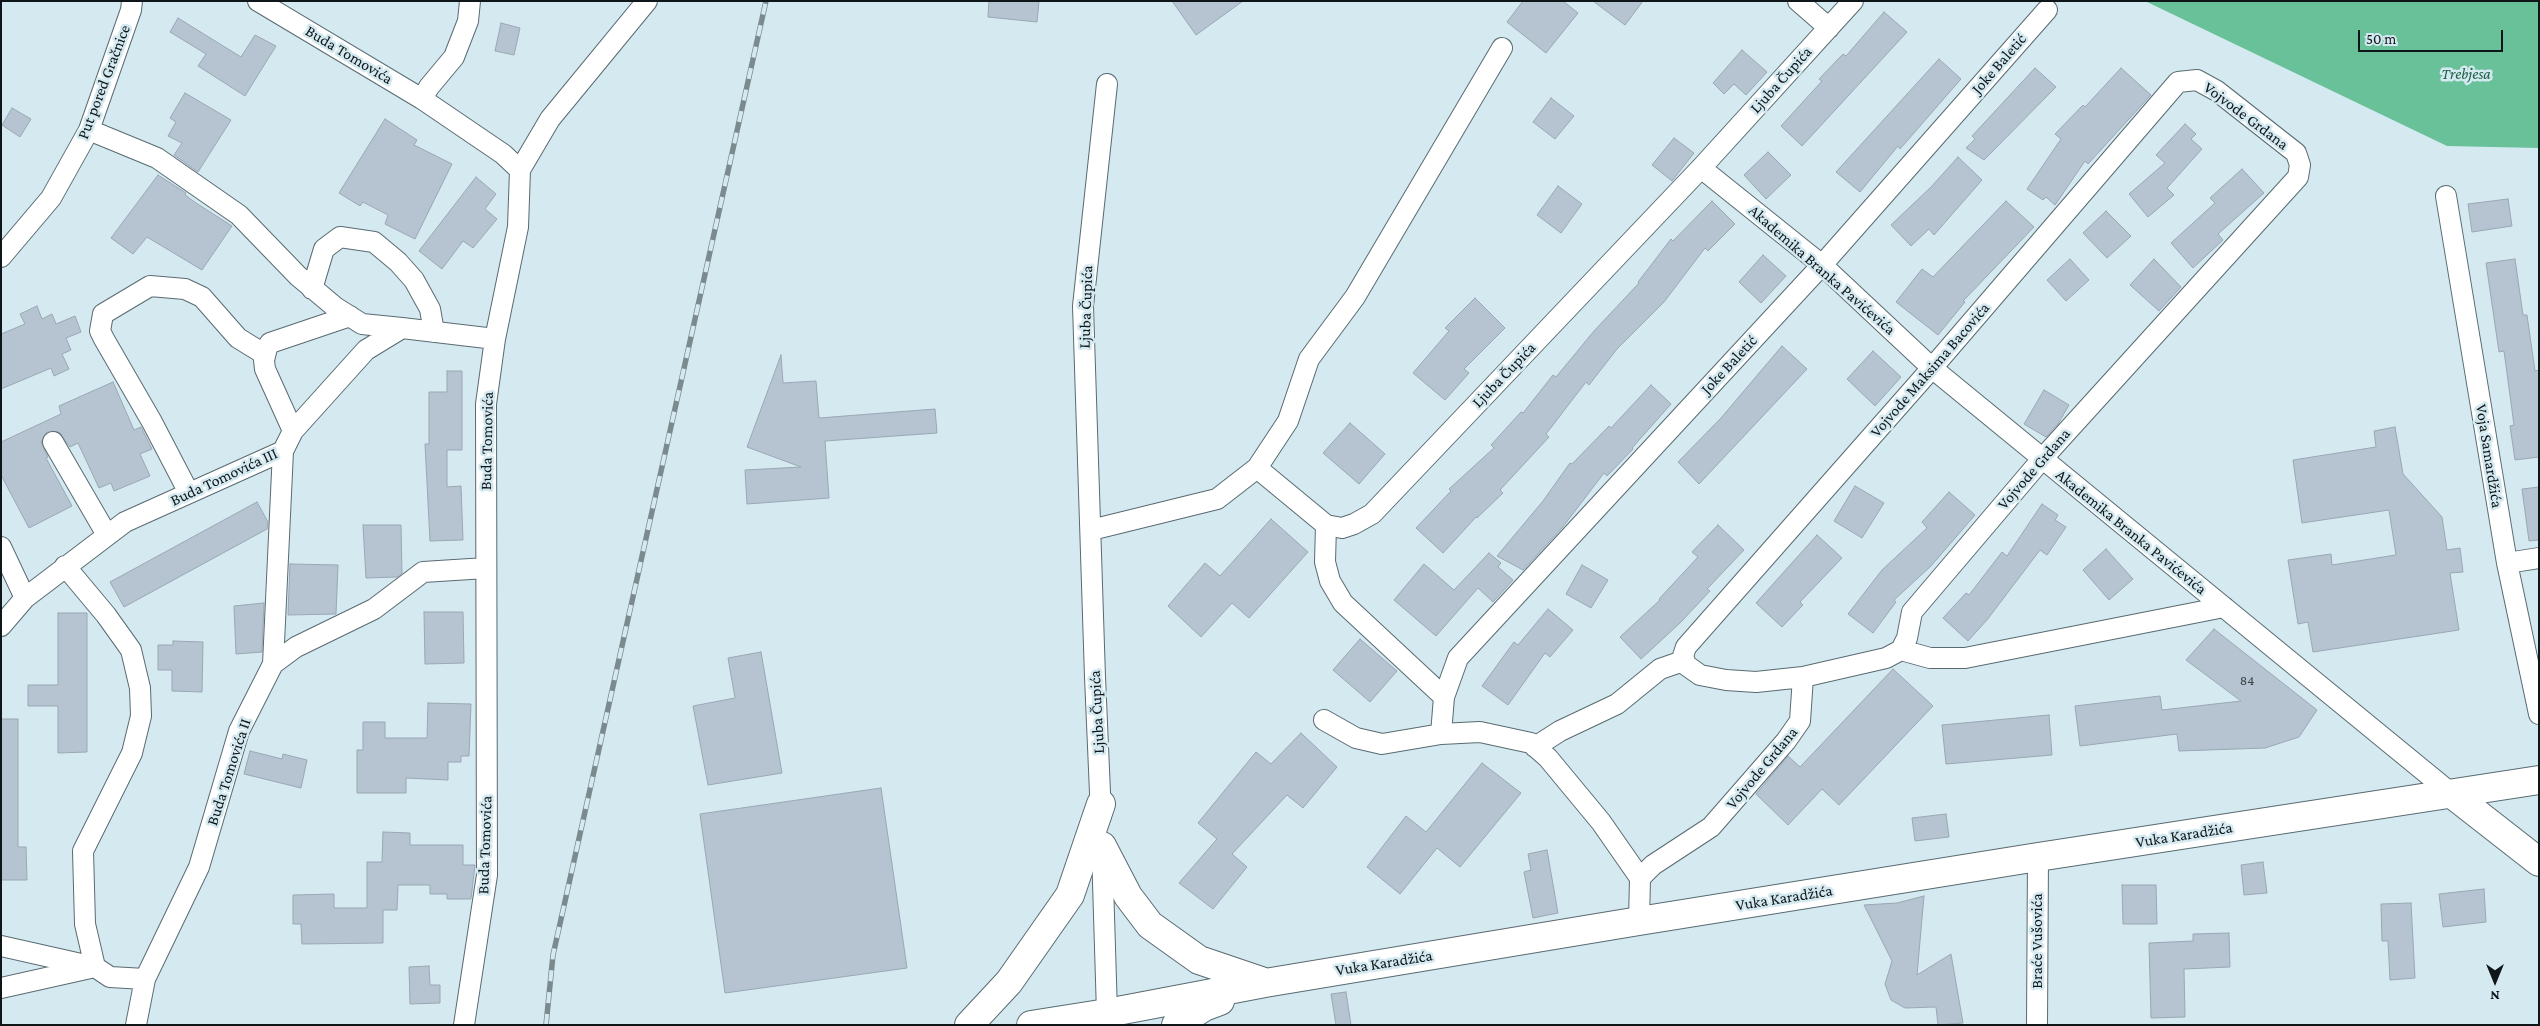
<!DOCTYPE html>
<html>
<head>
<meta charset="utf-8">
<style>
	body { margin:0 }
	#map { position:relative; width:2540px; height:1026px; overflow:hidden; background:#d4e9f0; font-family:"Crimson Pro",serif }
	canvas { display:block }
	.frame { position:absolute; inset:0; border:2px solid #0f1619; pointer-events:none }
	.north { position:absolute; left:2470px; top:956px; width:50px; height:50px; -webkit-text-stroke:4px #d4e9f0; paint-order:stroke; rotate:180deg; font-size:14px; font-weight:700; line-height:20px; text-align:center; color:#0f1619 }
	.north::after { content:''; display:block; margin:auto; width:18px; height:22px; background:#0f1619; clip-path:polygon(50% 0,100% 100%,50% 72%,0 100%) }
	.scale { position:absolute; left:2358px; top:30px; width:145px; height:22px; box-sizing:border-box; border:2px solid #0f1619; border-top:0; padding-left:6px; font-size:15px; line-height:18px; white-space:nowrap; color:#0f1619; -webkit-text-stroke:4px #d4e9f0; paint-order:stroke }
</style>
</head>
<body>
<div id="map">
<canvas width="2540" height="1026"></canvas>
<div class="frame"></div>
<div class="north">N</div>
<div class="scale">50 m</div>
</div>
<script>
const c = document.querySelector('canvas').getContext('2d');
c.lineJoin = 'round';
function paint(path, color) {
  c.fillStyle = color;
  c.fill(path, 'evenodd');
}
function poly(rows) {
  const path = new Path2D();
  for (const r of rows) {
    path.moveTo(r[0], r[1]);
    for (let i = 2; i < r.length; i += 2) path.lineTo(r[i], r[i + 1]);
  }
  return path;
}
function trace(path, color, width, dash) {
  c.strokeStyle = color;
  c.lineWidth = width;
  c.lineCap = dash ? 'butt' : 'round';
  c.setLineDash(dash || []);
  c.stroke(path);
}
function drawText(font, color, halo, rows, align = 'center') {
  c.font = font + ' "Crimson Pro",serif';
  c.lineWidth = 5;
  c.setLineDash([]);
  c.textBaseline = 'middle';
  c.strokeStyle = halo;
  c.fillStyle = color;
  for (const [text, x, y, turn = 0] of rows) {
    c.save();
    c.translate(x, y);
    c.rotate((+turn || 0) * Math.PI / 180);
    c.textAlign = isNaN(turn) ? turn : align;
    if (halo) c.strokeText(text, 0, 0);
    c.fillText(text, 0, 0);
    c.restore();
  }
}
paint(poly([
	[2145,1,2539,1,2539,148,2447,146]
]), '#69c19a');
const building = poly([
	[989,1,1039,1,1037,22,988,17,989,1],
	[1172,1,1243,1,1196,35,1172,1],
	[1523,1,1563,1,1578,13,1546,53,1507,22,1523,1],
	[1593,1,1643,1,1625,25,1593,1],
	[1884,12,1907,32,1802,146,1781,126,1822,81,1819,79,1843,54,1846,56,1884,12],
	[178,18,241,57,255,35,276,46,245,96,198,66,206,54,170,32,178,18],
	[501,23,520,28,514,55,495,51,501,23],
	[1742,50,1767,72,1746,95,1734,84,1724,94,1713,83,1742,50],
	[1939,59,1961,79,1900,149,1898,146,1860,192,1836,172,1939,59],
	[2035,68,2056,87,1984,160,1966,148,1975,139,1972,136,2035,68],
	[2121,68,2151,95,2088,164,2085,161,2055,205,2046,197,2043,200,2027,189,2061,139,2055,134,2083,105,2085,107,2121,68],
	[185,93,231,120,198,172,174,155,182,143,168,136,176,122,170,118,185,93],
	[1551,98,1574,116,1555,139,1533,122,1551,98],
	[12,108,31,119,20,137,2,125,12,108],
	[385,119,417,140,414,145,452,164,415,239,385,224,388,215,363,202,360,206,339,193,385,119],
	[2185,124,2196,134,2191,139,2202,149,2167,188,2174,195,2148,217,2129,194,2165,163,2156,155,2185,124],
	[1674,138,1694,153,1672,181,1652,165,1674,138],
	[1768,152,1791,175,1766,199,1744,175,1768,152],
	[1958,157,1982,180,1934,235,1929,229,1911,246,1891,225,1931,187,1958,157],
	[2242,169,2264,193,2218,234,2223,240,2193,268,2171,243,2215,203,2210,198,2242,169],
	[158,175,186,193,185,195,196,203,232,226,202,270,147,237,133,254,111,238,158,175],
	[476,177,496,194,485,209,497,219,473,248,463,241,442,269,419,251,476,177],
	[1558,186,1582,204,1561,233,1537,215,1558,186],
	[2508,199,2512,226,2472,232,2468,204,2508,199],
	[1712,201,1735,224,1708,251,1705,248,1664,302,1617,349,1589,385,1586,382,1546,434,1549,437,1500,490,1503,493,1477,518,1476,517,1443,553,1416,528,1451,491,1449,489,1494,448,1491,445,1521,412,1523,413,1553,375,1556,377,1594,331,1639,283,1638,282,1671,239,1673,241,1712,201],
	[2006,201,2034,227,1963,301,1965,302,1938,335,1896,302,1922,269,1933,277,2006,201],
	[2106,211,2131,236,2107,258,2083,233,2106,211],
	[1763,255,1786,276,1761,303,1739,282,1763,255],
	[2070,259,2089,280,2066,301,2047,280,2070,259],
	[2154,259,2181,287,2159,311,2130,285,2154,259],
	[2515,259,2523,315,2527,315,2535,371,2539,370,2539,457,2515,460,2510,426,2514,425,2504,351,2499,352,2486,263,2515,259],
	[1475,298,1505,328,1464,369,1469,373,1445,400,1413,373,1449,331,1445,328,1475,298],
	[37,306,42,319,52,314,56,324,75,316,81,332,66,338,71,350,62,354,69,369,54,376,51,368,1,389,1,334,25,324,20,314,37,306],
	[1782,346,1807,369,1699,484,1678,462,1721,418,1782,346],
	[1873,351,1901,377,1875,406,1847,379,1873,351],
	[781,355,783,383,816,381,819,418,935,409,937,433,825,441,829,498,747,504,745,470,801,467,747,447,781,355],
	[447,371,462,371,462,450,447,450,447,487,461,486,463,540,430,541,425,444,429,444,429,392,447,392,447,371],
	[113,382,134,430,141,427,152,449,140,454,150,476,114,491,111,483,99,488,78,443,70,447,59,432,47,432,41,442,48,457,46,458,72,506,29,528,1,475,1,442,61,414,59,406,113,382],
	[1651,385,1671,404,1632,448,1633,449,1607,476,1604,473,1562,528,1523,570,1497,556,1543,501,1570,463,1572,464,1609,426,1611,428,1651,385],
	[2044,390,2069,405,2058,424,2046,437,2024,424,2044,390],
	[1350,423,1385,454,1359,484,1323,453,1350,423],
	[2395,427,2403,474,2442,517,2447,550,2460,548,2463,572,2450,573,2459,630,2313,652,2308,622,2298,624,2288,560,2331,554,2332,565,2396,555,2389,510,2302,523,2293,460,2376,447,2374,431,2395,427],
	[1855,486,1884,503,1862,538,1834,521,1855,486],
	[2539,487,2539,540,2529,541,2522,489,2539,487],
	[1949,492,1975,515,1931,566,1894,600,1896,602,1873,633,1848,614,1882,570,1927,528,1922,522,1949,492],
	[257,502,268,522,267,529,124,607,110,582,257,502],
	[2042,504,2058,515,2055,520,2066,527,2047,555,2040,550,1987,620,1968,641,1943,618,1966,593,1969,595,2002,552,2007,556,2042,504],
	[1271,519,1308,552,1249,618,1232,603,1201,637,1168,606,1205,563,1220,576,1271,519],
	[363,525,401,525,402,573,397,577,366,578,363,525],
	[1718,525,1744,550,1707,589,1710,591,1680,623,1641,659,1620,637,1660,600,1659,599,1698,557,1692,552,1718,525],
	[1817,535,1842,558,1800,602,1803,605,1782,627,1756,603,1817,535],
	[2106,549,2133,579,2109,600,2083,570,2106,549],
	[1489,553,1501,563,1498,567,1513,580,1493,602,1478,588,1436,636,1394,600,1424,564,1454,590,1489,553],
	[290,564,338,565,336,614,288,615,290,564],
	[1582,565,1608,580,1591,608,1566,594,1582,565],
	[264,603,262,652,236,654,234,606,264,603],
	[1548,609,1573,630,1550,657,1545,653,1508,705,1482,686,1514,642,1518,645,1548,609],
	[424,612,463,612,464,663,425,664,424,612],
	[58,613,87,613,87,752,58,753,58,706,28,706,28,685,58,685,58,613],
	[2214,629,2317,710,2299,737,2265,748,2179,751,2177,734,2080,746,2075,706,2160,696,2162,710,2241,701,2186,660,2214,629],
	[1360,639,1397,671,1370,702,1333,670,1360,639],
	[173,641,203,642,202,692,172,691,172,670,158,670,158,645,173,645,173,641],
	[761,652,782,773,708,785,693,706,735,698,728,658,761,652],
	[1893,669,1933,706,1839,805,1822,789,1788,825,1756,794,1788,756,1800,767,1893,669],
	[428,703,471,704,469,756,461,756,461,762,448,762,448,780,406,778,406,793,357,793,357,750,363,750,363,722,385,722,385,738,427,738,428,703],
	[2049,715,2052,755,1946,764,1942,725,2049,715],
	[1,719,18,719,18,847,26,847,27,880,1,880,1,719],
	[1301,733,1337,767,1303,808,1287,795,1232,854,1247,867,1213,909,1179,883,1217,839,1198,823,1256,752,1271,764,1301,733],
	[250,751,282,759,283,754,307,760,301,788,244,774,250,751],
	[1482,763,1521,793,1460,867,1437,848,1400,894,1367,867,1406,816,1426,832,1482,763],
	[881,788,907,968,725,993,700,814,881,788],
	[1946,814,1949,837,1915,841,1912,818,1946,814],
	[383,832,410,833,410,845,463,845,463,865,475,865,471,899,447,899,447,894,430,894,430,885,398,885,397,910,383,910,383,943,302,944,301,924,293,924,293,895,334,894,334,908,367,908,367,862,382,862,383,832],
	[1547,850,1558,913,1533,918,1524,872,1531,870,1528,854,1547,850],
	[2263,862,2267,893,2244,895,2241,865,2263,862],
	[2122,885,2156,885,2157,924,2123,924,2122,885],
	[2484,889,2486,922,2443,927,2439,894,2484,889],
	[1924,896,1917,975,1951,954,1963,1023,1938,1025,1936,1007,1905,1008,1891,1000,1885,984,1892,961,1864,905,1897,903,1924,896],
	[2411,903,2415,978,2390,980,2388,941,2382,941,2381,904,2411,903],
	[2229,933,2230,967,2184,969,2185,1017,2151,1018,2149,943,2193,941,2193,934,2229,933],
	[429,966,430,985,440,985,440,1003,410,1004,409,967,429,966],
	[1346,992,1351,1025,1336,1025,1331,994,1346,992]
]);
paint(building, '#b6c3d1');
trace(building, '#9aa7b4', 1);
const street = poly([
	[258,1,422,99,503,154,520,170],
	[1798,1,1829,28],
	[422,99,429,87,454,57,468,21,470,1],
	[89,130,157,158,239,215,298,276,335,307,362,324,402,328],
	[1701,168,1822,265,1932,368,2452,794],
	[2446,196,2507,563,2539,714],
	[1,257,51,198,89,130,131,10,132,1],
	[312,289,324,249,340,237,374,242,398,262,414,280,430,309,434,332],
	[293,431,265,369,264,360,267,348,270,343,350,316],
	[53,442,107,535],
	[1257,468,1326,525,1342,528,1354,524,1372,514,1701,168,1853,1],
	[189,493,152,422,104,339,100,331,103,314,150,286,185,289,202,297,238,338,264,354],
	[1326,525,1325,562,1330,581,1343,603,1444,697],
	[1091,530,1217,499,1257,468,1288,421,1309,359,1355,297,1502,48],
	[1,547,25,598],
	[2507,563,2539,558],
	[65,566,106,615,131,650,140,688,141,716,132,753,83,851,85,924,95,967,110,977,145,979],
	[1,626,25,598,125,522,283,451,293,431,366,350,402,328,495,339],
	[1901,650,1930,658,1965,658,2224,607],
	[273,664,296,647,374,609,423,572,486,568],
	[1324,720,1356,738,1382,744,1441,734,1480,732,1531,743,1548,758,1601,822,1640,878],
	[1441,734,1444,697,1458,658,1822,265,2047,10],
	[1535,747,1560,731,1617,704,1660,669,1683,661],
	[1101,816,1095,677,1083,306,1107,84],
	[1639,921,1640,878,1653,865,1711,827,1786,741,1800,721,1803,677,1886,658,1901,650,1907,638,1912,612,2042,459,2298,177,2300,165,2296,153,2217,91,2197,80,2178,82,1932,368,1686,647,1683,656,1686,665,1700,675,1726,680,1756,682,1803,677],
	[1,946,90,966],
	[1,988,95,967],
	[136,1025,145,979,199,867,239,731,273,664,283,451],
	[464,1025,487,875,486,404,495,339,518,227,520,170,550,119,647,1],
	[1102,1025,1107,1013,1102,850],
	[2037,1025,2038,857]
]);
const secondary = poly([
	[2452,794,2539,862],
	[1102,846,1128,896,1150,925,1199,960,1264,982],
	[969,1025,1009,982,1070,895,1101,804],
	[1031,1025,1107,1013,1265,983,1639,921,2038,857,2539,780],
	[1176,1025,1204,1007,1220,1001]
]);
trace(street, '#596b71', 22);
trace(secondary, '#596b71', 30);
trace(street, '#fff', 20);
trace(secondary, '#fff', 28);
const rail = poly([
	[546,1025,553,955,766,1]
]);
trace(rail, '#7b8a8f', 5.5);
trace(rail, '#d4e9f0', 4, [11]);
drawText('14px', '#394147', null, [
	["84",2247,681]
]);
drawText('16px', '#0f1619', '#d4e9f0', [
	["Buda Tomovića",349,55,31],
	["Joke Baletić",1999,64,-49],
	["Ljuba Čupića",1781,80,-48],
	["Put pored Gračnice",104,82,-69],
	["Vojvode Grdana",2246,116,37],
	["Akademika Branka Pavićevića",1822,270,41],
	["Ljuba Čupića",1086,307,-88],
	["Joke Baletić",1729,365,-47],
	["Vojvode Maksima Bacovića",1930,370,-49],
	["Ljuba Čupića",1504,375,-46],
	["Buda Tomovića",487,441,-89],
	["Voja Samardžića",2489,456,81],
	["Vojvode Grdana",2034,469,-49],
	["Buda Tomovića III",224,477,-25],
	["Akademika Branka Pavićevića",2131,532,39],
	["Ljuba Čupića",1097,712,-93],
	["Vojvode Grdana",1762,768,-50],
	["Buda Tomovića II",229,772,-72],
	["Vuka Karadžića",2184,835,-9],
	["Buda Tomovića",485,845,-88],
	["Vuka Karadžića",1784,898,-9],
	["Braće Vušovića",2037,941,-90],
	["Vuka Karadžića",1384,963,-9]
]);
drawText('italic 16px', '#1b5e44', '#d4e9f0', [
	["Trebjesa",2466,74]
]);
</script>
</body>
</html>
